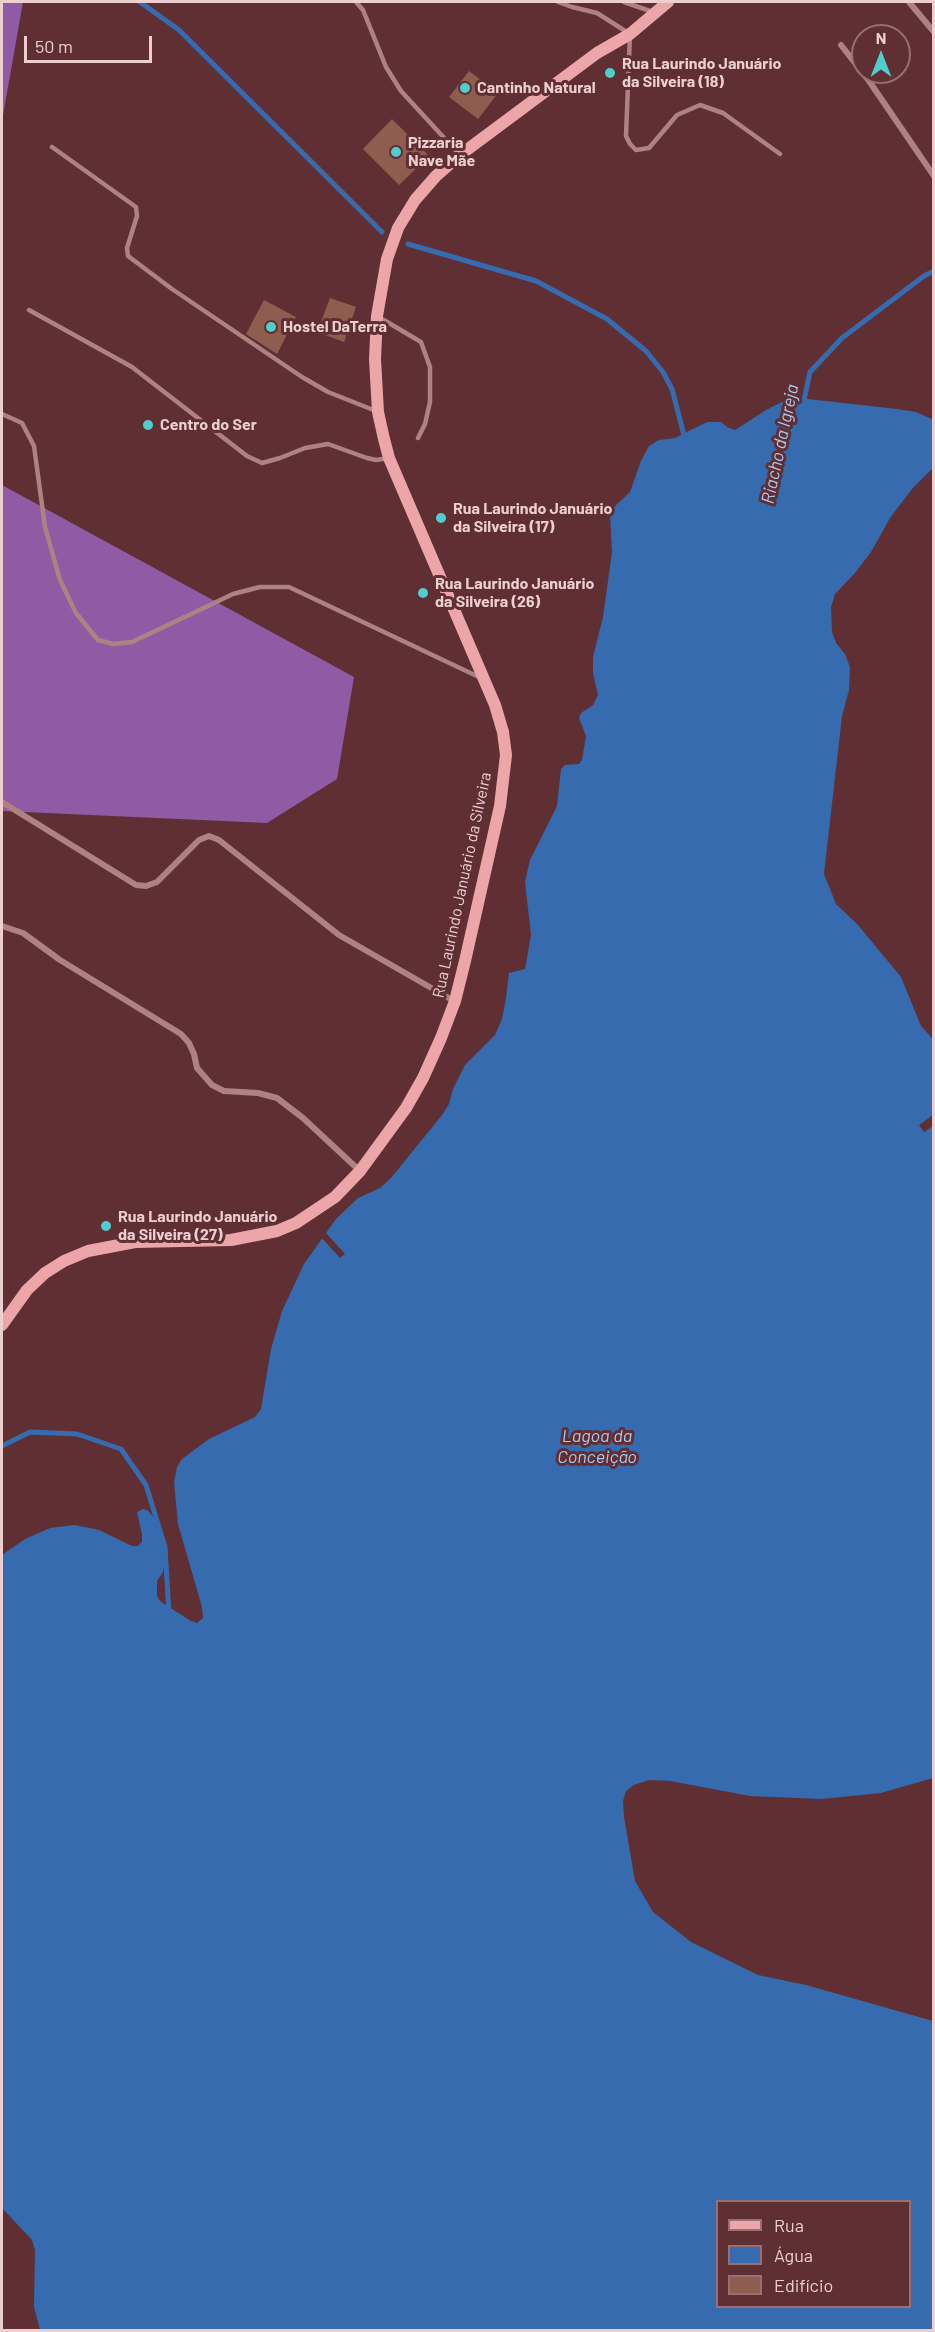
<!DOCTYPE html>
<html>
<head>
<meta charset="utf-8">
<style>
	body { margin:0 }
	#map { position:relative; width:935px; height:2332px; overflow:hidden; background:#5f2f33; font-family:Barlow,sans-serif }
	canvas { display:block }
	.frame { position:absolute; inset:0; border:3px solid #eecfd0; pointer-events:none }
	.legend { position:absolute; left:716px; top:2200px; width:195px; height:108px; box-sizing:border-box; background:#5f2f33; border:2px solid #986f72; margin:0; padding:8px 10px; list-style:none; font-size:18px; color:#eecfd0 }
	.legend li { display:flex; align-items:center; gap:12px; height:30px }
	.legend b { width:30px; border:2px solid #986f72 }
	.north { position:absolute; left:851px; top:24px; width:60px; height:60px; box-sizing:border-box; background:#5f2f33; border:2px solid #986f72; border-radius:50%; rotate:0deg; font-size:16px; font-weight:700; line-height:24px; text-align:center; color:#eecfd0 }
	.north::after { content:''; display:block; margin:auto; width:21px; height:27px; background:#52cdce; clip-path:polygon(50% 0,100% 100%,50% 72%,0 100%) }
	.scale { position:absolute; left:24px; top:36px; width:128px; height:27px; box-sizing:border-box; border:3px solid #eecfd0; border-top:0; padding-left:8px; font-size:18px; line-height:21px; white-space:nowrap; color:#eecfd0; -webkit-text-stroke:4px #5f2f33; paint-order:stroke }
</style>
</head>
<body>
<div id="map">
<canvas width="935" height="2332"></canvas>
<div class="frame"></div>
<ul class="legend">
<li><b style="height:8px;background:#eca6a9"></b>Rua</li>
<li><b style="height:16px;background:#366bb0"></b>Água</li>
<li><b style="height:16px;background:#8f5d4f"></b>Edifício</li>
</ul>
<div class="north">N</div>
<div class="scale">50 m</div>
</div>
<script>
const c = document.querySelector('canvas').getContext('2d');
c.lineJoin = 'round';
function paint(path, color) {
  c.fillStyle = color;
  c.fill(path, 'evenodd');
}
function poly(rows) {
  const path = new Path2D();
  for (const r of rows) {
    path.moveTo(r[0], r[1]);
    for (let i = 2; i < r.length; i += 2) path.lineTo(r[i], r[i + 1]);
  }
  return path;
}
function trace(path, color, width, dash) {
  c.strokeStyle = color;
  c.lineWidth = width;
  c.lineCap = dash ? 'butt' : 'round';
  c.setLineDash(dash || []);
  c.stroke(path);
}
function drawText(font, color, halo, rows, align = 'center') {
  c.font = font + ' Barlow,sans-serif';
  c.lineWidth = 6;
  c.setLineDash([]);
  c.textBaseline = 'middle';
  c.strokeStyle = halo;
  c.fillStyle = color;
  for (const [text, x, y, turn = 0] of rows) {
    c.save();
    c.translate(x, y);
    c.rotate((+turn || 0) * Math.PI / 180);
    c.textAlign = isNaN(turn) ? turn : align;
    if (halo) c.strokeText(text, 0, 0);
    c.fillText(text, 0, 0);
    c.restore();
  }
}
paint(poly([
	[2,2,23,2,2,121],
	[2,485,354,677,337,779,267,823,2,811]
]), '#905ba4');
paint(poly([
	[799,398,897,409,916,412,934,420,933,468,912,489,890,518,871,552,855,573,835,594,831,607,832,632,836,643,845,654,850,667,849,690,842,716,824,874,836,904,858,925,901,977,921,1026,933,1039,933,1778,881,1793,821,1799,750,1796,670,1781,649,1780,634,1785,626,1791,623,1801,624,1817,635,1881,653,1912,691,1942,758,1975,806,1985,933,2021,933,2330,40,2330,34,2307,35,2250,32,2240,2,2208,2,1555,25,1539,50,1528,75,1525,99,1530,132,1546,138,1546,142,1542,142,1534,137,1512,143,1509,147,1510,157,1521,163,1542,165,1560,163,1572,157,1581,157,1596,161,1602,191,1621,197,1623,203,1618,202,1607,178,1524,174,1482,177,1467,182,1459,209,1439,255,1417,261,1409,271,1349,282,1311,304,1264,336,1219,358,1198,380,1188,391,1178,442,1115,449,1104,453,1089,465,1065,495,1035,502,1019,506,998,509,973,525,969,531,935,525,882,530,860,557,806,561,769,565,765,579,764,582,760,586,736,579,718,581,713,593,705,598,695,593,673,593,657,603,617,612,552,610,513,616,505,630,492,641,461,649,446,659,440,675,438,707,422,721,422,727,427,735,430,766,410,782,402],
	[718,2202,910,2202,910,2306,718,2306]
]), '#366bb0');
paint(poly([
	[933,1115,933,1126,924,1132,919,1125],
	[326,1233,345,1254,340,1258,322,1238]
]), '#5f2f33');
trace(poly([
	[140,2,179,30,382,232],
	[408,244,536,281,607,319,646,351,663,372,672,389,685,439],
	[803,405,810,372,842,338,924,276,934,271],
	[2,1446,30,1432,77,1434,121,1449,146,1485,165,1547,169,1614]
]), '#366bb0', 5);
paint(poly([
	[469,71,498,93,478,119,449,97],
	[392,119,429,156,399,185,363,149],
	[330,298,356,307,344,342,317,332],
	[264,300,296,317,277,354,246,334]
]), '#8f5d4f');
trace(poly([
	[356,2,363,10,386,67,401,91,458,153],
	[558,2,572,7,597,13,630,34,626,136,630,144,636,150,649,148,677,115,700,105,723,113,780,154],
	[624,2,653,12],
	[52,147,136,207,137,216,127,248,128,256,172,289,302,377,328,392,376,411],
	[29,310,132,367,247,456,262,463,280,458,305,448,328,444,367,458,376,460,389,458],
	[377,316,421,342,430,367,430,402,425,424,418,438],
	[2,414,22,423,34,446,45,527,60,580,76,613,98,640,113,644,132,642,233,594,260,587,289,587,481,678]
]), '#ae8283', 4.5);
trace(poly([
	[909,2,934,32],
	[841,45,869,81,934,176],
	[2,802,136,885,146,886,157,882,199,840,209,836,219,840,339,935,454,1001],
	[2,926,23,933,60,960,181,1034,189,1043,194,1054,197,1068,212,1085,224,1091,258,1093,277,1098,303,1118,360,1171]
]), '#ae8283', 6);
trace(poly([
	[2,1325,27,1290,45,1273,64,1261,88,1251,135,1242,231,1240,277,1231,296,1223,335,1197,360,1171,406,1108,423,1078,441,1038,455,1001,465,961,500,806,506,755,503,732,495,705,389,458,384,439,378,412,375,359,377,316,387,259,398,228,415,200,436,176,460,155,597,53,630,34,668,2]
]), '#eca6a9', 12);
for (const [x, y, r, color] of [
	[610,73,6,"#52cdce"],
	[465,88,6,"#52cdce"],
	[396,152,6,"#52cdce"],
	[271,327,6,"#52cdce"],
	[148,425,6,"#52cdce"],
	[441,518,6,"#52cdce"],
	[423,593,6,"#52cdce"],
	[106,1226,6,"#52cdce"]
]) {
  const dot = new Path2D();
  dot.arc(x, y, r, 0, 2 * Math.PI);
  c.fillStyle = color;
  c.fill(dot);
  trace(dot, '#5f2f33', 2);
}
drawText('bold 16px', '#eecfd0', '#5f2f33', [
	["Rua Laurindo Januário",622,64],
	["da Silveira (18)",622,82],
	["Cantinho Natural",477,88],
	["Pizzaria",408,143],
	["Nave Mãe",408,161],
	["Hostel DaTerra",283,327],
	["Centro do Ser",160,425],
	["Rua Laurindo Januário",453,509],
	["da Silveira (17)",453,527],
	["Rua Laurindo Januário",435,584],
	["da Silveira (26)",435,602],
	["Rua Laurindo Januário",118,1217],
	["da Silveira (27)",118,1235]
], 'left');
drawText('16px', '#eecfd0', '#5f2f33', [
	["Rua Laurindo Januário da Silveira",462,885,-78]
]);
drawText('italic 18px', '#acc7ed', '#5f2f33', [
	["Riacho da Igreja",780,444,-78],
	["Lagoa da",597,1436],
	["Conceição",597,1457]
]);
</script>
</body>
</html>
